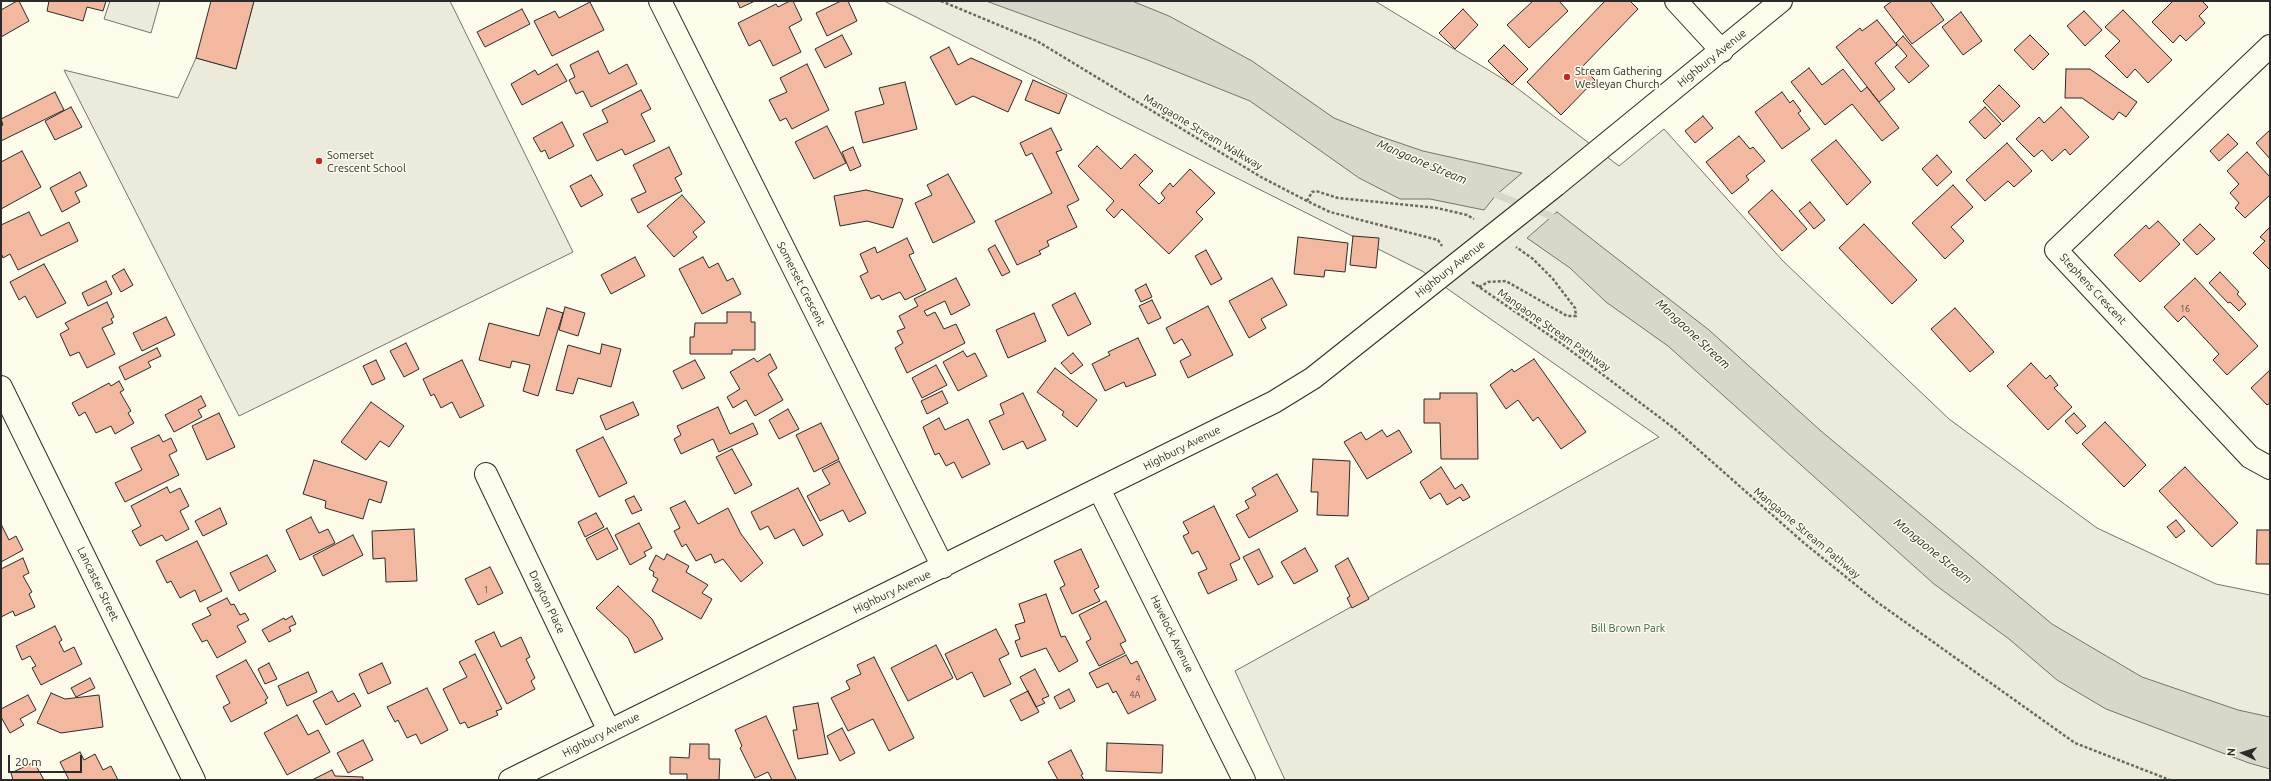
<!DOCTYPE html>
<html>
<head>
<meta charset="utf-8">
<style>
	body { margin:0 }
	#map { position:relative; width:2271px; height:781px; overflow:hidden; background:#fdfbea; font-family:Ubuntu,sans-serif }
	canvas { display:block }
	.frame { position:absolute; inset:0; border:2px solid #2b2b2b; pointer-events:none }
	.north { position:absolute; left:2223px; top:733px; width:40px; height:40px; -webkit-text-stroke:3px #fdfbea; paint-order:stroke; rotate:274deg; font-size:11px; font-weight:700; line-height:16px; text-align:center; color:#2b2b2b }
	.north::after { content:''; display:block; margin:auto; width:14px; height:18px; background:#2b2b2b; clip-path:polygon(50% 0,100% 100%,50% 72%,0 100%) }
	.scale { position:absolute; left:8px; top:755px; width:74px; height:18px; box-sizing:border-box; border:2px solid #2b2b2b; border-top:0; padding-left:5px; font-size:12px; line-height:14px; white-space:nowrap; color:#2b2b2b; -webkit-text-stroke:3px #fdfbea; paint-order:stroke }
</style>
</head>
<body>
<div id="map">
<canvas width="2271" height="781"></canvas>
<div class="frame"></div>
<div class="north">N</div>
<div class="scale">20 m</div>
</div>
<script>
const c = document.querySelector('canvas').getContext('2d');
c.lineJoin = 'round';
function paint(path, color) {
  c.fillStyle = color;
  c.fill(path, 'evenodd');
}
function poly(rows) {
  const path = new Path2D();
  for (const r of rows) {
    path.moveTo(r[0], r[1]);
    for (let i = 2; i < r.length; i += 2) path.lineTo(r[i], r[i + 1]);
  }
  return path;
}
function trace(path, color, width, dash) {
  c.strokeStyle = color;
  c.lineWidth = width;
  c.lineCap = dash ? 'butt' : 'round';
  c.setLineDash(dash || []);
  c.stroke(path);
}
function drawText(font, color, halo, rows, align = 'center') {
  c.font = font + ' Ubuntu,sans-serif';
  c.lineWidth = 3;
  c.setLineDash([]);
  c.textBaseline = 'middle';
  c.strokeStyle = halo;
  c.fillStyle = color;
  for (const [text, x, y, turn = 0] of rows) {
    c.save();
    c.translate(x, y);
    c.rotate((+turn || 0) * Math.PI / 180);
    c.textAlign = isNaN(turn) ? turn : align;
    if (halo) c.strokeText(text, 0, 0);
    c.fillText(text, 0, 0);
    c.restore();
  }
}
const green = poly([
	[110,1,160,1,151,33,104,19,110,1],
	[254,1,450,1,573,252,239,416,64,70,178,98,196,58,236,69,254,1],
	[884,1,1375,1,1513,85,1619,166,1664,129,1783,261,1949,419,2097,528,2216,584,2270,595,2270,780,1285,780,1235,671,1659,437,1422,271,884,1]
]);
paint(green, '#ecebdb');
trace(green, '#74746e', 1);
const water = poly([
	[986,1,1132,1,1169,16,1252,61,1334,118,1376,135,1423,151,1522,173,1496,195,1484,210,1430,199,1400,199,1359,178,1250,101,1145,59,986,1],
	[1557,212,1709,330,1821,431,2052,624,2142,677,2238,710,2270,717,2270,769,2249,763,2106,709,2057,680,2009,639,1934,584,1668,346,1606,302,1570,268,1527,238,1557,212]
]);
paint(water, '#d8d7c9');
trace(water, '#74746e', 1);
trace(poly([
	[1487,191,1551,216,1558,222]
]), '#d8d7c9', 7);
const building = poly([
	[17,1,19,1,29,21,1,37,1,10,17,1],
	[49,1,106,1,103,11,87,7,83,21,47,11,49,1],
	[211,1,254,1,236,69,196,58,211,1],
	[737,1,755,1,740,8,737,1],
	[790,1,793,1,802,20,789,27,801,52,773,66,760,40,749,46,738,23,776,4,778,7,790,1],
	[841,1,848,1,857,21,827,36,816,13,841,1],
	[1533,1,1559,1,1568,11,1529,48,1507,25,1533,1],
	[1605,1,1630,1,1638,9,1582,67,1595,80,1561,115,1527,82,1605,1],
	[1892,1,1930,1,1944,20,1912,44,1884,7,1892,1],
	[2173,1,2202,1,2208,7,2199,16,2205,23,2186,41,2180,35,2173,43,2152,22,2173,1],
	[590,2,604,30,552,56,534,21,555,11,559,18,590,2],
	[522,9,530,24,485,47,477,32,522,9],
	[1463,9,1478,25,1455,49,1439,33,1463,9],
	[2123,10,2172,60,2148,83,2135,69,2127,78,2105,56,2120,41,2105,27,2123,10],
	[2084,11,2102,30,2085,46,2067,26,2084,11],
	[1961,12,1982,41,1963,55,1942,27,1961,12],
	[1877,20,1897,45,1875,63,1895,89,1879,102,1836,47,1860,28,1862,31,1877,20],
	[842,35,852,54,825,68,815,49,842,35],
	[2030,35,2049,54,2033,70,2014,50,2030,35],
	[1903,36,1929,66,1909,83,1895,67,1907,56,1896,43,1903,36],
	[1504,45,1528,69,1512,85,1488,61,1504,45],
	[949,47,958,65,971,58,1022,81,1008,112,973,96,956,105,930,57,949,47],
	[598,51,609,74,627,64,637,84,591,107,583,91,576,94,569,80,575,77,570,65,598,51],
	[557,64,567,81,522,105,511,84,535,70,538,75,557,64],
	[807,64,829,110,792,129,786,118,780,121,769,100,787,92,780,78,807,64],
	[1809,68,1822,85,1843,69,1861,92,1867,87,1899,128,1882,141,1852,104,1825,125,1791,82,1809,68],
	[2066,69,2090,69,2137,102,2126,117,2119,112,2113,120,2082,98,2065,98,2066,69],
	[1033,80,1067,95,1059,114,1025,100,1033,80],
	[905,82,917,129,863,143,855,112,884,104,879,88,905,82],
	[1999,85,2020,106,2003,122,1983,101,1999,85],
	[641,90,651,109,641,114,655,141,625,155,622,149,597,161,583,134,608,122,602,110,641,90],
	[55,92,64,110,1,141,1,126,3,125,1,119,55,92],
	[1782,92,1790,103,1793,100,1801,111,1798,113,1810,129,1782,149,1755,112,1782,92],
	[71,107,82,127,55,140,45,121,71,107],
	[1985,107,2001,124,1985,139,1969,122,1985,107],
	[2061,107,2089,137,2070,155,2065,149,2052,161,2042,150,2034,157,2016,139,2039,117,2044,123,2061,107],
	[1703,116,1713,128,1695,143,1685,131,1703,116],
	[562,122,574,146,549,159,545,150,541,152,533,138,562,122],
	[827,126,846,163,814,179,795,142,827,126],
	[1051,128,1062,150,1056,152,1079,200,1067,206,1077,227,1047,241,1049,246,1039,251,1041,254,1017,265,995,221,1052,193,1032,153,1026,156,1020,143,1051,128],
	[2270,130,2270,159,2256,143,2270,130],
	[2228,134,2238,144,2219,161,2210,151,2228,134],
	[1739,136,1750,149,1753,147,1765,161,1746,176,1749,180,1732,194,1706,162,1739,136],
	[1836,140,1871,182,1847,205,1811,160,1836,140],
	[2007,143,2032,171,2014,187,2008,181,1985,201,1966,180,2007,143],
	[1097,146,1121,169,1135,154,1153,171,1139,185,1159,204,1165,198,1161,193,1170,183,1173,187,1190,169,1215,193,1196,212,1203,219,1169,254,1122,209,1114,218,1106,210,1114,201,1078,166,1097,146],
	[669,147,682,174,675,178,682,191,638,213,631,199,646,192,633,165,669,147],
	[853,147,861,166,850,171,842,152,853,147],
	[22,151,41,187,1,209,1,162,22,151],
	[2247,152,2270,177,2270,195,2245,218,2235,208,2239,203,2230,193,2239,184,2227,171,2247,152],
	[1937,155,1952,172,1937,186,1922,169,1937,155],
	[80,172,87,186,75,192,80,202,62,212,50,188,80,172],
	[948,174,975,222,933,243,915,203,932,195,927,185,948,174],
	[591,175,603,195,581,207,570,186,591,175],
	[1953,185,1973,207,1951,227,1964,241,1945,259,1912,223,1953,185],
	[866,190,903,199,893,228,867,221,840,226,834,196,866,190],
	[1772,190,1807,229,1782,251,1748,212,1772,190],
	[682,195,705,222,693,232,697,237,674,257,647,226,682,195],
	[1810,202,1825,220,1814,229,1799,211,1810,202],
	[29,212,41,236,69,222,78,241,18,270,10,254,3,258,1,253,1,225,29,212],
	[2158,221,2180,244,2140,282,2114,255,2146,225,2149,229,2158,221],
	[1864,224,1917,280,1892,304,1839,248,1864,224],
	[2200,224,2215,239,2197,255,2183,240,2200,224],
	[2270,227,2270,270,2253,253,2265,241,2260,237,2270,227],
	[1353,236,1379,238,1376,268,1350,265,1353,236],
	[1298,237,1348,243,1345,272,1325,270,1324,277,1294,274,1298,237],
	[907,238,914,253,909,255,926,290,905,300,900,292,882,300,879,295,871,299,860,276,868,272,860,254,875,247,877,253,907,238],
	[995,245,1010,272,1002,276,988,249,995,245],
	[1206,250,1222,279,1211,285,1195,256,1206,250],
	[635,257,645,276,611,294,601,275,635,257],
	[703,257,709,268,718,263,727,281,733,278,741,294,702,314,679,269,703,257],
	[44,264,66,303,37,318,25,296,19,300,10,282,44,264],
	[124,269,133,285,121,292,112,276,124,269],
	[2220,272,2239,292,2237,294,2246,304,2239,311,2230,302,2228,303,2209,283,2220,272],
	[956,278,970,305,951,315,945,301,924,311,927,316,935,312,944,329,956,324,965,343,907,373,895,348,903,343,897,331,905,328,899,316,918,306,914,299,956,278],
	[1272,278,1287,305,1261,319,1266,328,1249,338,1229,301,1272,278],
	[2195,278,2258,346,2227,375,2213,360,2219,354,2184,316,2178,322,2164,307,2195,278],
	[106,281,112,294,88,306,82,293,106,281],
	[1146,284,1152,297,1141,302,1135,290,1146,284],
	[1075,293,1091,324,1068,336,1052,305,1075,293],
	[1152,300,1161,318,1148,324,1139,306,1152,300],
	[107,302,114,317,111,319,113,323,102,328,115,354,87,368,79,352,70,356,60,334,69,329,65,323,107,302],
	[1208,306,1233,355,1188,378,1180,361,1191,355,1182,339,1174,344,1166,328,1208,306],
	[565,307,585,313,578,336,559,330,565,307],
	[547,308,563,313,538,396,523,391,530,365,512,361,510,368,479,360,489,323,539,336,547,308],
	[1955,308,1994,352,1970,372,1931,329,1955,308],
	[727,312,751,312,751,322,755,322,755,350,732,350,732,354,690,354,690,337,694,337,695,323,727,323,727,312],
	[1034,313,1046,341,1008,358,996,330,1034,313],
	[166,317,175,335,142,351,133,333,166,317],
	[1138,338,1156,375,1126,387,1124,382,1105,391,1092,364,1110,355,1108,352,1138,338],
	[406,343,419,369,404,377,390,351,406,343],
	[602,344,621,349,611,387,578,378,573,394,556,390,568,345,600,354,602,344],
	[157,348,161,356,148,362,151,367,125,380,119,367,157,348],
	[963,351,967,357,975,353,987,376,958,391,943,362,963,351],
	[1073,353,1083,365,1071,374,1061,363,1073,353],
	[770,354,777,368,768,374,783,400,755,416,746,400,733,408,727,397,740,389,730,372,754,358,757,362,770,354],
	[1534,359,1586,432,1561,449,1538,417,1533,421,1518,400,1506,409,1490,385,1512,369,1514,372,1534,359],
	[376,360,385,379,372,385,363,366,376,360],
	[462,360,484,406,460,418,452,402,441,408,434,394,431,396,423,379,462,360],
	[695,360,705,378,682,389,673,371,695,360],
	[2031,363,2046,379,2050,375,2058,385,2054,388,2072,407,2048,430,2007,386,2031,363],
	[936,365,947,385,922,398,912,378,936,365],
	[1055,368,1097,400,1077,427,1062,415,1064,412,1037,392,1055,368],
	[2270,370,2270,403,2267,405,2251,388,2270,370],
	[119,381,124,390,120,392,131,411,128,413,134,423,115,434,111,426,96,433,85,412,79,416,72,403,109,383,111,386,119,381],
	[942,391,948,403,927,414,921,401,942,391],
	[1023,393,1046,440,1027,449,1023,441,1003,450,989,421,1004,414,1000,404,1023,393],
	[1440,393,1477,393,1478,459,1441,459,1440,423,1424,423,1424,399,1440,399,1440,393],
	[201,396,206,406,198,410,202,417,174,432,165,415,201,396],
	[371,402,404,426,389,447,380,441,366,460,341,442,371,402],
	[633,402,639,415,606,430,600,416,633,402],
	[718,407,730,434,753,423,758,434,719,452,713,439,681,454,674,439,681,435,677,426,718,407],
	[788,409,799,429,779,439,769,420,788,409],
	[219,413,235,447,207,460,192,426,219,413],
	[2074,413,2086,426,2077,434,2065,421,2074,413],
	[939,418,945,430,968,419,990,464,962,478,954,462,946,466,939,453,935,455,923,427,939,418],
	[2105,422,2146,465,2124,487,2082,444,2105,422],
	[821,423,839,459,814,472,796,435,821,423],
	[1382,430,1387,437,1399,430,1412,452,1367,479,1344,442,1361,432,1366,440,1382,430],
	[159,435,163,442,171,438,177,451,169,455,179,475,125,502,115,483,142,470,131,448,159,435],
	[603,437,627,483,599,497,576,450,603,437],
	[732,449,752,485,735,494,716,457,732,449],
	[1313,459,1350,461,1348,516,1317,515,1318,492,1311,492,1313,459],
	[314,460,387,482,381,503,369,499,363,519,325,508,326,501,303,494,314,460],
	[839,461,866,513,849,522,843,510,820,521,807,496,830,484,822,470,839,461],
	[1441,467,1455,489,1462,484,1470,497,1463,501,1460,497,1447,505,1440,493,1430,499,1420,482,1441,467],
	[2185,467,2238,523,2212,547,2159,491,2185,467],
	[1277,474,1298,511,1249,538,1236,515,1249,508,1245,501,1256,495,1252,488,1277,474],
	[167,487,170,493,180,488,189,506,180,511,189,529,166,541,162,535,140,546,132,531,141,526,131,506,167,487],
	[798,488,823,535,803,546,794,529,775,539,768,526,760,530,751,512,798,488],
	[634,496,642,510,632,514,625,500,634,496],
	[685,501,698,524,728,508,741,534,763,563,741,582,723,559,715,563,711,554,696,561,686,544,682,547,674,531,680,528,670,508,685,501],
	[1214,506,1240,559,1230,564,1237,580,1208,594,1198,573,1207,569,1198,551,1192,554,1183,536,1189,533,1183,522,1214,506],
	[220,508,227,524,203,536,195,521,220,508],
	[596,513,604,527,585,537,578,522,596,513],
	[311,517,319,533,328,529,335,543,300,560,286,530,311,517],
	[2176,520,2185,531,2176,538,2167,527,2176,520],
	[639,523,652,548,644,552,646,556,630,565,615,535,639,523],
	[1,524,9,540,16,536,23,550,1,562,1,524],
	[607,528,618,549,597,560,586,539,607,528],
	[414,529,417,581,386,582,385,558,373,559,372,531,414,529],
	[2257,530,2270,530,2270,564,2256,564,2257,530],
	[353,535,363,555,323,576,313,556,353,535],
	[197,541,222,591,200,602,195,590,180,598,171,581,167,583,156,561,197,541],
	[1305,548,1318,571,1294,584,1281,562,1305,548],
	[1081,549,1099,587,1094,590,1100,601,1072,614,1060,588,1065,585,1054,561,1081,549],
	[1259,549,1273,577,1258,585,1243,557,1259,549],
	[667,554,689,566,686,572,708,585,702,593,712,599,701,619,652,591,658,579,653,576,654,572,649,569,656,555,664,560,667,554],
	[267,555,276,571,239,591,230,573,267,555],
	[23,558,29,573,23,576,32,592,29,594,35,607,15,616,13,611,1,617,1,569,23,558],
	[1348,558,1369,599,1352,608,1347,598,1350,596,1335,566,1348,558],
	[490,567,503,593,478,605,465,579,490,567],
	[618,586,652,619,663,639,635,653,628,638,596,608,618,586],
	[1046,594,1061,637,1065,636,1078,661,1059,672,1046,648,1021,657,1015,641,1020,639,1015,625,1025,622,1019,604,1046,594],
	[227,598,231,605,234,604,240,615,245,613,249,620,237,626,246,642,217,658,207,640,202,642,192,624,211,615,207,608,227,598],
	[1106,601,1126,641,1120,644,1125,653,1099,666,1086,642,1091,639,1079,615,1106,601],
	[292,616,296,624,289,627,291,631,269,642,262,630,284,618,285,620,292,616],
	[55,626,62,640,59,642,64,652,74,647,82,664,41,685,32,668,36,666,30,656,22,660,16,646,55,626],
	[996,629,1009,654,999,659,1011,684,984,697,972,672,957,680,945,654,996,629],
	[494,632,501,647,521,637,530,657,526,659,535,678,531,681,535,689,507,704,475,641,494,632],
	[936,645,953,678,908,701,891,668,936,645],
	[475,654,502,709,496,711,498,715,468,728,465,722,460,724,443,689,467,677,459,662,475,654],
	[1126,655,1131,664,1137,661,1156,700,1128,714,1116,691,1113,693,1108,683,1097,688,1089,673,1126,655],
	[874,657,914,738,889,751,873,719,848,731,831,698,850,689,846,681,861,674,857,665,874,657],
	[246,660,268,698,265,700,267,703,231,722,223,707,230,703,216,676,246,660],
	[269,663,277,679,265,684,258,669,269,663],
	[382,663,391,683,368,694,359,674,382,663],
	[1035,669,1049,696,1042,699,1045,703,1036,707,1020,677,1035,669],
	[308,672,317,692,287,706,278,686,308,672],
	[90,678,95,688,76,697,71,688,90,678],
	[427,688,448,730,421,744,416,734,407,738,398,720,395,722,387,707,427,688],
	[1069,689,1075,701,1060,709,1054,697,1069,689],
	[332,691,338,702,354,693,361,706,326,725,313,701,332,691],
	[1028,691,1039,712,1021,721,1010,700,1028,691],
	[51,693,65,699,99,695,103,727,61,733,37,723,51,693],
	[28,695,36,710,20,719,24,725,10,733,1,717,1,709,28,695],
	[818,703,828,754,798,759,793,730,797,730,793,707,818,703],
	[297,715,308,735,318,730,330,752,287,775,264,733,297,715],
	[766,716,796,779,793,780,772,780,768,772,755,778,740,748,742,746,735,730,766,716],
	[842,728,855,753,840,761,827,736,842,728],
	[363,740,373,760,348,773,337,753,363,740],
	[1107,743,1163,745,1162,773,1106,771,1107,743],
	[690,744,709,744,709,759,720,759,719,780,687,780,687,774,670,774,670,757,689,758,690,744],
	[1071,750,1083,774,1081,775,1084,780,1058,780,1048,762,1071,750],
	[80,752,84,760,95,754,103,770,111,766,118,780,69,780,60,762,80,752],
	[34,762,44,780,13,780,11,773,34,762],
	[332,770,335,776,363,777,363,780,312,780,332,770]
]);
paint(building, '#f2b8a0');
trace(building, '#2b2b2b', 1);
const minor = poly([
	[660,1,943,567],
	[1676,1,1722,51],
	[2270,46,2056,250,2250,457,2270,468],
	[1556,185,1781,1],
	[1,387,194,780],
	[486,474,609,731],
	[1099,489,1244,780],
	[510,780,1274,402,1313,378,1488,239]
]);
trace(minor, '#2b2b2b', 24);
trace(poly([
	[941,1,1037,41,1261,177,1307,201,1330,212,1438,240,1442,246],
	[1307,201,1312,192,1316,191,1338,198,1437,208,1467,215,1474,219],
	[1472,282,1562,344,1675,429,1804,543,1877,602,2075,743,2170,780],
	[1479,287,1488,282,1506,281,1567,316,1576,316,1575,308,1553,279,1533,259,1516,247]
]), '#6a6964', 2.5, [3, 2]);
trace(minor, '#fdfbea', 22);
const minorBridge = poly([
	[1488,239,1556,185]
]);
trace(minorBridge, '#2b2b2b', 24, []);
trace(minorBridge, '#fdfbea', 22);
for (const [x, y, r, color] of [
	[1567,77,4,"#c62828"],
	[319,161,4,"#c62828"]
]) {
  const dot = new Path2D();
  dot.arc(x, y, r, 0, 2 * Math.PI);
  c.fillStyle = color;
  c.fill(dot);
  trace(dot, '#fdfbea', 1.5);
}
drawText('9px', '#5d4e48', null, [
	["16",2185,309],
	["1",486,590],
	["4",1138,679],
	["4A",1135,695]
]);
drawText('11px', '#2b2b2b', '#fdfbea', [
	["Highbury Avenue",1712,58,-39],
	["Mangaone Stream Walkway",1203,132,31],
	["Highbury Avenue",1450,269,-38],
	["Somerset Crescent",801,284,63],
	["Stephens Crescent",2093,289,47],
	["Mangaone Stream Pathway",1554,330,35],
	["Highbury Avenue",1182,448,-27],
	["Mangaone Stream Pathway",1807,533,40],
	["Lancaster Street",98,584,64],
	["Highbury Avenue",892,592,-26],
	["Drayton Place",547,602,64],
	["Havelock Avenue",1172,634,64],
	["Highbury Avenue",601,735,-27]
]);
drawText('11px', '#2b2b2b', '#fdfbea', [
	["Stream Gathering",1575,71],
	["Wesleyan Church",1575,84],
	["Somerset",327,155],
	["Crescent School",327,168]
], 'left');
drawText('11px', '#34623c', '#fdfbea', [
	["Bill Brown Park",1628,628]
]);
drawText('italic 12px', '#2b2b2b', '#fdfbea', [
	["Mangaone Stream",1422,162,23],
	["Mangaone Stream",1693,334,43],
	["Mangaone Stream",1933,551,39]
]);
</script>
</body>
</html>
